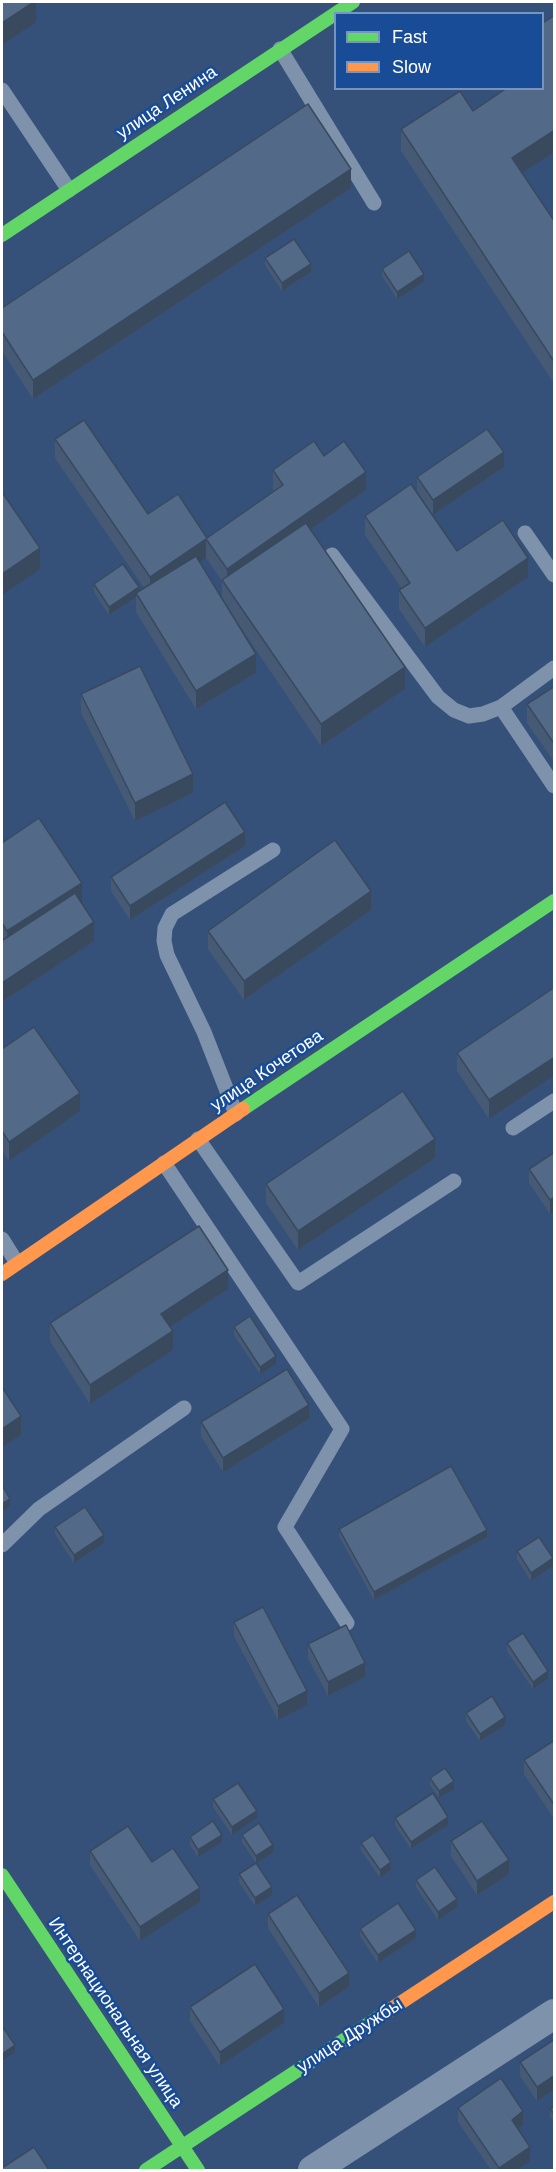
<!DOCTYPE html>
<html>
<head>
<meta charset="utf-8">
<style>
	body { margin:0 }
	#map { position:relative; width:556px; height:2172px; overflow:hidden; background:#365179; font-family:Arial,sans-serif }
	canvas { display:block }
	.frame { position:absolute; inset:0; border:3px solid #fff; pointer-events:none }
	.legend { position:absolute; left:334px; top:12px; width:210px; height:78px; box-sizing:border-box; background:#194c96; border:2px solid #7594c0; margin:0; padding:8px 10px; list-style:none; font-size:18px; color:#fff }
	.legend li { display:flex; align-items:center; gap:12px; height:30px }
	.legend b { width:30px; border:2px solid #7594c0 }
</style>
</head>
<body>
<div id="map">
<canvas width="556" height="2172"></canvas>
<div class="frame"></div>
<ul class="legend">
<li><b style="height:8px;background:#63d668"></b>Fast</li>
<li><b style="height:8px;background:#ff974d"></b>Slow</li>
</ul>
</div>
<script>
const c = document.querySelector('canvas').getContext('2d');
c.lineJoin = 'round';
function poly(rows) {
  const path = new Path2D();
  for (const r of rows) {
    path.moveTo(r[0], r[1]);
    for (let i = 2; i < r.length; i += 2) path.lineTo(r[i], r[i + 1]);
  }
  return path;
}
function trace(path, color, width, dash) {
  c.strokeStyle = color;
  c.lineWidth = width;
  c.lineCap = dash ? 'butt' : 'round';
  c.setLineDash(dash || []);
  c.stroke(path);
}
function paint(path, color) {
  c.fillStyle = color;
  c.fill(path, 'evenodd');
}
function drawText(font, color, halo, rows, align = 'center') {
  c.font = font + ' Arial,sans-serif';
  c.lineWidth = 5;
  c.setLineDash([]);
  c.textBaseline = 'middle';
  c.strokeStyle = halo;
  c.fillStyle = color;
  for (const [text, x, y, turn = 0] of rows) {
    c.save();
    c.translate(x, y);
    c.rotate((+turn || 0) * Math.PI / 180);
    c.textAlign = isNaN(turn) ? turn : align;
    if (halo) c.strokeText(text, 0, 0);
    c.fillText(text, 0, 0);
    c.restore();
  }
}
trace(poly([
	[280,49,374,203],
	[2,90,69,190],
	[525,533,554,575],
	[332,555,438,697,454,710,469,716,483,714,501,707,554,668],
	[501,707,554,786],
	[236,1114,204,1032,167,955,164,941,165,928,172,914,273,850],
	[513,1128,554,1101],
	[198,1139,298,1283,454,1181],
	[164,1163,342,1429,285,1527,347,1623],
	[2,1239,17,1263],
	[2,1545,39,1509,184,1408]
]), '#7f92ab', 15);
trace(poly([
	[313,2170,554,2014]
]), '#7f92ab', 30);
trace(poly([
	[2,235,353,2],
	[243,1109,554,901],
	[2,1875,198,2170],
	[146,2170,385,2013]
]), '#63d668', 14);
trace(poly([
	[2,1274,243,1109],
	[385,2013,554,1902]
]), '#ff974d', 14);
paint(poly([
	[401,129,522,173,555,222,555,385,401,151],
	[351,188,33,399,2,351,2,308],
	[265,258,311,272,282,291,265,265],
	[382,269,424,282,397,299,382,276],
	[55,439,148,514,207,538,274,491,273,489,273,470,324,456,366,490,310,529,405,689,321,746,237,622,256,673,196,709,136,612,136,597,109,615,94,592,94,584,139,591,144,588,55,458],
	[206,558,222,581,222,599,200,562],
	[504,467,433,515,417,491,417,477],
	[365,516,457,551,528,577,425,647,399,609,399,590,402,589,365,535],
	[555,686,555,763,527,723,527,704],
	[81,694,193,793,135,821,81,713],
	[2,843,82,902,81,902,94,941,2,1002],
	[245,846,130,920,111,891,111,877],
	[371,910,244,1000,208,949,208,931],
	[555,987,555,1075,489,1119,457,1071,457,1053],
	[2,1049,80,1111,9,1161,2,1150],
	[555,1152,550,1214,529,1183,529,1169],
	[435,1158,298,1250,266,1203,266,1184],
	[228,1289,170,1327,173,1350,90,1404,50,1341,50,1323],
	[234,1327,276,1364,260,1374,234,1335],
	[309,1419,223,1472,201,1436,201,1422],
	[55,1527,104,1543,74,1563,55,1534],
	[339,1529,487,1537,374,1600,339,1536],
	[517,1551,553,1566,531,1581,517,1559],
	[234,1622,307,1705,278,1720,234,1636],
	[507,1643,548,1679,533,1689,507,1651],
	[308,1644,365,1677,328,1696,308,1658],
	[466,1713,505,1725,480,1741,466,1721],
	[555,1740,555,1820,524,1774,524,1760],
	[430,1778,454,1789,439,1798,430,1785],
	[213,1799,257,1818,232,1835,213,1807],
	[395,1818,448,1825,411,1849,395,1825],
	[242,1835,273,1853,256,1863,242,1842],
	[190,1837,222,1842,198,1857,190,1845],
	[451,1841,509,1874,477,1895,451,1856],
	[361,1843,391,1870,380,1878,361,1850],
	[90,1851,152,1862,200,1902,140,1941,90,1865],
	[239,1874,272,1895,255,1906,239,1882],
	[416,1880,457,1907,438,1920,416,1887],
	[268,1914,349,1987,319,2007,268,1928],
	[360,1929,416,1938,378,1963,360,1936],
	[190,2007,284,2023,220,2066,190,2021],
	[555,2039,555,2089,537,2101,520,2076,520,2062],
	[555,2106,555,2123,550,2117,550,2109],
	[458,2108,523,2125,518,2129,530,2161,516,2170,491,2170,458,2122]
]), '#475a75');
paint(poly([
	[34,2,36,2,36,22,2,45,2,23],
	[555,130,555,152,512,179,512,158],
	[351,169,351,188,33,399,33,380],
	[311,264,311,272,282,291,282,283],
	[424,274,424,282,397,299,397,292],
	[504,452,504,467,433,515,433,500],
	[366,472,366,490,227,588,227,569],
	[206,539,206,558,150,596,150,577],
	[40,548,40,569,2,595,2,574],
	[528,558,528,577,425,647,425,628],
	[139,587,139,594,136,593,136,597,109,615,109,607],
	[256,654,256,673,196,709,196,691],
	[405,667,405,689,321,746,321,724],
	[193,774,193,793,135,821,135,803],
	[245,832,245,846,130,920,130,906],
	[82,883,82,902,7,950,7,931],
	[371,891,371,910,244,1000,244,981],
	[94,922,94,941,2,1002,2,983],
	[555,1057,555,1075,489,1119,489,1100],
	[80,1093,80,1111,9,1161,9,1142],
	[435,1139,435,1158,298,1250,298,1231],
	[555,1197,555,1211,550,1214,550,1200],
	[228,1270,228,1289,161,1333,161,1314],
	[173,1331,173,1350,90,1404,90,1385],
	[276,1356,276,1364,260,1374,260,1367],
	[309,1405,309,1419,223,1472,223,1458],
	[21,1416,21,1435,2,1447,2,1429],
	[10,1499,10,1506,2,1512,2,1504],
	[487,1530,487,1537,374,1600,374,1592],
	[104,1535,104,1543,74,1563,74,1555],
	[553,1558,553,1566,531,1581,531,1573],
	[365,1663,365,1677,328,1696,328,1682],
	[548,1671,548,1679,533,1689,533,1682],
	[307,1691,307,1705,278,1720,278,1706],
	[505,1717,505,1725,480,1741,480,1734],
	[454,1781,454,1789,439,1798,439,1791],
	[257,1811,257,1818,232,1835,232,1827],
	[448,1817,448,1825,411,1849,411,1842],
	[222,1835,222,1842,198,1857,198,1850],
	[273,1845,273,1853,256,1863,256,1856],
	[509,1860,509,1874,477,1895,477,1881],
	[391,1862,391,1870,380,1878,380,1870],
	[272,1887,272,1895,255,1906,255,1898],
	[200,1888,200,1902,140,1941,140,1927],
	[457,1899,457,1907,438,1920,438,1912],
	[416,1930,416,1938,378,1963,378,1955],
	[349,1973,349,1987,319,2007,319,1993],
	[284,2009,284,2023,220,2066,220,2052],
	[15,2045,15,2052,2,2061,2,2054],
	[555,2075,555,2089,537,2101,537,2087],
	[523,2111,523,2125,512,2134,512,2120],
	[530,2147,530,2161,516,2170,499,2170,499,2168]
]), '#394a5f');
const building = poly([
	[2,2,34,2,2,23,2,2],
	[555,15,555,130,512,158,555,222,555,363,401,129,460,91,473,111,507,88,543,88,543,23,555,15],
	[308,104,351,169,33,380,2,332,2,308,308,104],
	[294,239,311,264,282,283,265,258,294,239],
	[409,251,424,274,397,292,382,269,409,251],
	[84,420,148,514,178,494,207,538,283,485,273,470,314,441,324,456,344,441,366,472,227,569,206,539,150,577,55,439,84,420],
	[487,429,504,452,433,500,417,477,487,429],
	[411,484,457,551,503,520,528,558,425,628,399,590,410,583,365,516,411,484],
	[2,492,40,548,2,574,2,492],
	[306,523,405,667,321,724,222,580,306,523],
	[196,556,256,654,196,691,136,593,196,556],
	[123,564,139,587,109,607,94,584,123,564],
	[140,666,193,774,135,803,81,694,140,666],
	[555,686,555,745,527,704,555,686],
	[225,802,245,832,130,906,111,877,225,802],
	[39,818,82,883,7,931,2,923,2,843,39,818],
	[335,840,371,891,244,981,208,931,335,840],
	[75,893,94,922,2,983,2,937,3,940,75,893],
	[555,987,555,1057,489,1100,457,1053,555,987],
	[34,1027,80,1093,9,1142,2,1131,2,1049,34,1027],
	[403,1091,435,1139,298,1231,266,1184,403,1091],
	[555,1152,555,1197,550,1200,529,1169,555,1152],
	[199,1226,228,1270,161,1314,173,1331,90,1385,50,1323,199,1226],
	[250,1316,276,1356,260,1367,234,1327,250,1316],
	[287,1369,309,1405,223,1458,201,1422,287,1369],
	[2,1387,21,1416,2,1429,2,1387],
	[451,1466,487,1530,374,1592,339,1529,451,1466],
	[2,1485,10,1499,2,1504,2,1485],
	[85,1507,104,1535,74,1555,55,1527,85,1507],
	[539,1537,553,1558,531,1573,517,1551,539,1537],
	[263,1607,307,1691,278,1706,234,1622,263,1607],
	[346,1625,365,1663,328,1682,308,1644,346,1625],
	[523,1633,548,1671,533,1682,507,1643,523,1633],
	[492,1696,505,1717,480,1734,466,1713,492,1696],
	[555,1740,555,1806,524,1760,555,1740],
	[445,1768,454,1781,439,1791,430,1778,445,1768],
	[238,1783,257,1811,232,1827,213,1799,238,1783],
	[433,1793,448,1817,411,1842,395,1818,433,1793],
	[213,1821,222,1835,198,1850,190,1837,213,1821],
	[482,1821,509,1860,477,1881,451,1841,482,1821],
	[259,1823,273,1845,256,1856,242,1835,259,1823],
	[128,1826,152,1862,173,1848,200,1888,140,1927,90,1851,128,1826],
	[373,1835,391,1862,380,1870,361,1843,373,1835],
	[256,1863,272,1887,255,1898,239,1874,256,1863],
	[435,1867,457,1899,438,1912,416,1880,435,1867],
	[297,1895,349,1973,319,1993,268,1914,297,1895],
	[398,1903,416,1930,378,1955,360,1929,398,1903],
	[255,1964,284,2009,220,2052,190,2007,255,1964],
	[2,2026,15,2045,2,2054,2,2026],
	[555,2039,555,2075,537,2087,520,2062,555,2039],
	[501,2078,523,2111,512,2120,530,2147,499,2168,458,2108,501,2078],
	[555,2106,555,2115,550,2109,555,2106],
	[34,2147,49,2170,2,2170,2,2168,34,2147]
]);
paint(building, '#526988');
trace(building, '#394a5f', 1.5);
drawText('18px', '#fff', '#194c96', [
	["улица Ленина",167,103,-34],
	["улица Кочетова",267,1071,-34],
	["Интернациональная улица",115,2013,56],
	["улица Дружбы",350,2036,-33]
]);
</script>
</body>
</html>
